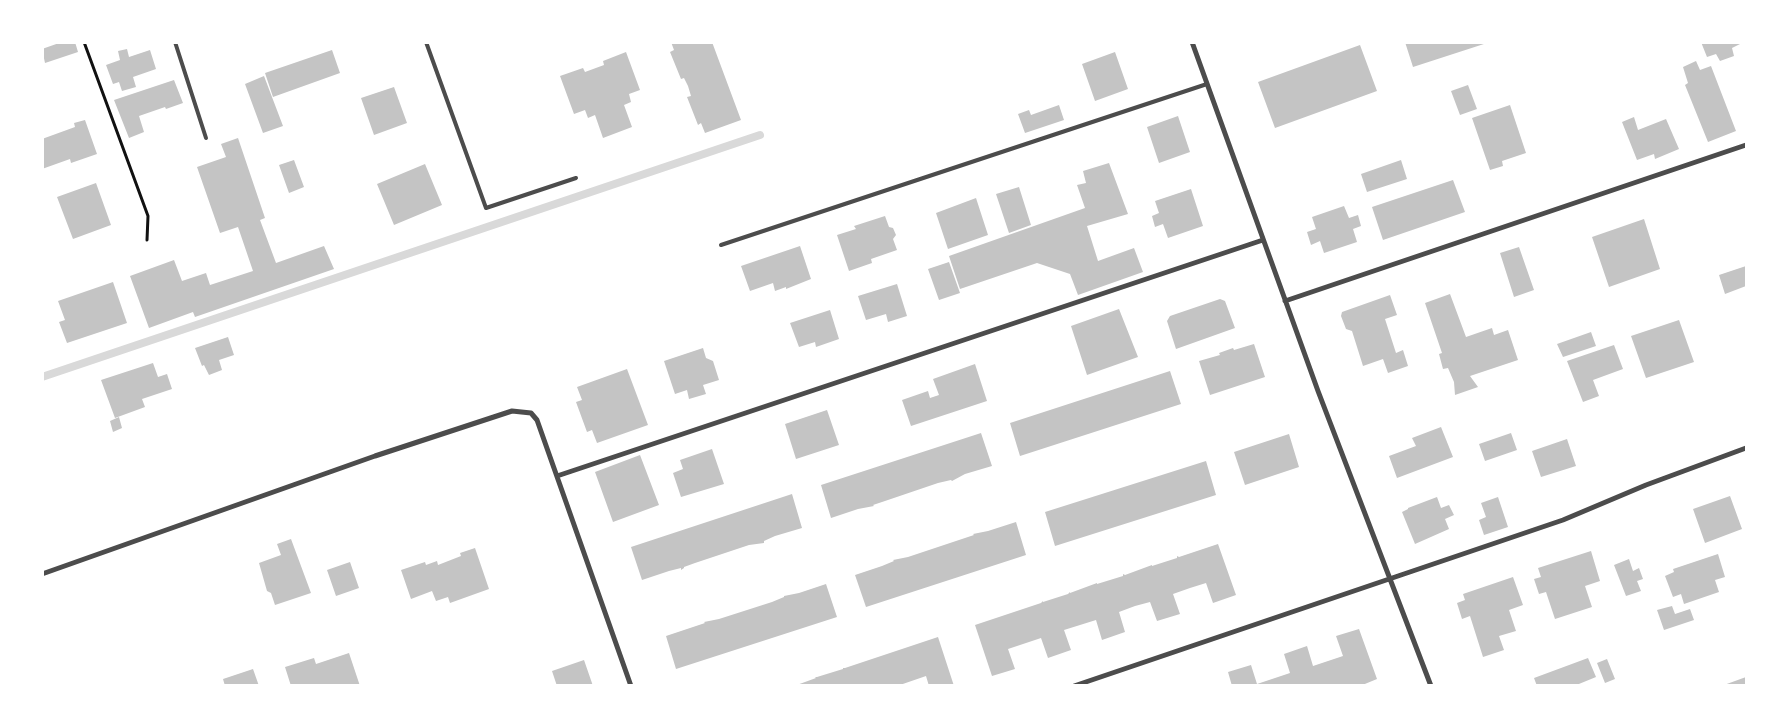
<!DOCTYPE html>
<html>
<head>
<meta charset="utf-8">
<style>
	body { margin:0 }
	#map { position:relative; width:1789px; height:728px; overflow:hidden; background:#fff; font-family:"Noto Serif",serif }
	canvas { display:block }
	.frame { position:absolute; inset:0; border:44px solid #fff; pointer-events:none }
</style>
</head>
<body>
<div id="map">
<canvas width="1789" height="728"></canvas>
<div class="frame"></div>
</div>
<script>
const c = document.querySelector('canvas').getContext('2d');
c.lineJoin = 'round';
function poly(rows) {
  const path = new Path2D();
  for (const r of rows) {
    path.moveTo(r[0], r[1]);
    for (let i = 2; i < r.length; i += 2) path.lineTo(r[i], r[i + 1]);
  }
  return path;
}
function trace(path, color, width, dash) {
  c.strokeStyle = color;
  c.lineWidth = width;
  c.lineCap = dash ? 'butt' : 'round';
  c.setLineDash(dash || []);
  c.stroke(path);
}
function paint(path, color) {
  c.fillStyle = color;
  c.fill(path, 'evenodd');
}
trace(poly([
	[42,377,760,135]
]), '#d9d9d9', 8);
paint(poly([
	[62,42,75,42,78,52,45,63,42,49],
	[671,42,712,42,741,120,705,133,701,123,698,125,687,97,691,96,688,86,684,78,681,79,670,52,674,50],
	[1405,42,1487,42,1487,43,1413,67],
	[1701,42,1744,42,1732,48,1734,56,1720,61,1716,54,1707,57],
	[1360,45,1377,91,1275,128,1258,82],
	[127,49,129,57,150,50,156,69,133,77,136,87,122,91,119,82,113,84,106,65,120,60,118,51],
	[332,50,340,73,273,97,265,73],
	[626,52,640,90,629,94,631,102,624,105,632,127,603,138,595,115,588,118,585,110,574,114,560,76,583,68,585,72,604,65,603,61],
	[1115,52,1128,89,1095,101,1082,64],
	[1696,61,1700,70,1711,66,1736,131,1708,142,1685,85,1688,83,1683,67],
	[264,76,283,126,263,133,245,84],
	[174,80,183,103,166,109,165,107,139,116,144,132,129,138,114,100],
	[1468,85,1477,109,1460,115,1451,91],
	[394,87,407,123,374,135,361,98],
	[1059,105,1064,120,1025,133,1018,114,1029,110,1031,115],
	[1510,105,1526,153,1502,161,1503,166,1490,170,1472,118],
	[1178,116,1190,152,1159,163,1147,127],
	[1634,117,1638,130,1666,119,1679,149,1655,159,1654,154,1637,160,1622,122],
	[85,120,97,154,71,163,70,159,42,169,42,139,75,127,74,123],
	[238,138,265,218,260,220,276,263,324,246,334,269,195,317,193,312,149,328,130,276,174,260,182,281,206,273,210,285,253,271,238,227,220,233,197,167,226,157,221,144],
	[294,160,304,187,289,193,279,165],
	[1401,160,1407,179,1367,192,1361,174],
	[1109,163,1128,214,1087,226,1098,261,1134,248,1143,272,1078,295,1070,274,1037,263,960,289,949,256,1085,208,1077,185,1086,183,1083,171],
	[425,164,442,205,394,225,377,184],
	[1453,180,1465,212,1383,240,1372,207],
	[96,183,111,225,73,239,57,197],
	[1019,187,1031,225,1009,233,996,194],
	[1191,189,1203,226,1168,238,1163,224,1155,227,1152,216,1159,213,1155,201],
	[976,198,988,235,948,249,936,213],
	[1344,206,1349,218,1358,215,1361,226,1353,229,1357,242,1324,253,1320,241,1311,245,1307,232,1316,229,1312,217],
	[885,216,889,227,893,228,896,235,893,239,897,250,871,259,872,263,849,271,837,235,856,229,854,226],
	[1644,219,1660,269,1609,287,1592,237],
	[800,246,811,279,786,289,786,287,775,291,773,283,750,291,741,266],
	[1519,247,1534,290,1514,297,1500,253],
	[949,262,960,293,939,300,928,269],
	[1746,266,1746,286,1725,294,1719,275],
	[113,282,127,323,67,343,59,322,65,320,58,301],
	[897,284,907,316,888,322,886,314,866,320,858,296],
	[1450,294,1466,337,1492,328,1494,335,1508,330,1518,360,1470,376,1478,387,1455,395,1454,382,1448,368,1443,369,1439,354,1442,353,1425,303],
	[1390,295,1397,315,1385,319,1396,353,1403,350,1408,366,1388,373,1383,359,1363,366,1352,331,1346,329,1341,316,1342,312],
	[1220,299,1225,301,1235,328,1176,349,1167,321,1170,316],
	[1119,309,1138,357,1087,375,1071,326],
	[830,310,839,339,816,347,815,342,799,347,790,323],
	[1679,320,1694,362,1646,378,1631,336],
	[1591,332,1596,346,1563,357,1557,344],
	[228,337,234,355,219,360,222,370,209,375,204,365,202,366,195,348],
	[1254,344,1265,377,1210,395,1199,361,1220,355,1219,353,1233,348,1234,350],
	[1614,345,1623,369,1593,380,1599,396,1583,402,1567,361],
	[703,348,706,358,713,361,719,380,703,385,706,394,689,399,687,390,675,394,664,361],
	[153,363,158,377,167,374,172,389,142,399,145,407,115,418,101,380],
	[975,364,987,401,911,426,902,400,928,391,930,398,939,395,933,379],
	[627,369,648,425,597,443,592,430,587,432,576,402,582,400,577,387],
	[1170,371,1181,404,1020,456,1010,423],
	[827,410,839,445,796,459,785,424],
	[119,417,122,428,113,432,110,421],
	[1441,427,1453,457,1397,478,1389,456,1416,446,1412,438],
	[981,433,992,466,965,474,952,481,951,480,938,483,885,501,873,505,874,506,858,509,831,518,821,485],
	[1511,433,1517,450,1485,461,1479,444],
	[1289,434,1299,467,1245,485,1234,452],
	[1567,439,1576,466,1541,477,1532,451],
	[712,449,724,484,681,497,673,473,683,469,680,460],
	[640,455,659,505,613,522,595,472],
	[1206,461,1216,495,1055,546,1045,512],
	[792,494,802,528,775,536,764,541,764,543,749,545,695,563,684,567,684,568,681,570,681,568,669,571,642,580,631,547],
	[1730,496,1742,529,1705,543,1693,509],
	[1437,497,1441,508,1449,505,1454,515,1445,519,1449,529,1415,544,1402,512,1408,509,1408,508],
	[1498,497,1508,527,1484,535,1479,520,1486,517,1481,503],
	[1016,522,1026,555,866,607,855,575,882,566,894,561,893,560,908,557,974,535,973,534,988,531],
	[291,539,311,593,275,605,271,593,267,591,259,563,281,555,277,544],
	[1218,544,1236,595,1213,603,1206,583,1190,588,1173,594,1180,614,1157,621,1150,602,1135,606,1119,612,1125,632,1102,640,1096,620,1064,630,1071,650,1048,658,1041,638,1008,649,1015,669,992,676,975,625,1041,603,1043,601,1043,602,1068,594,1070,592,1070,593,1097,583,1097,584,1123,576,1123,574,1125,575,1152,565,1152,566,1177,558,1177,556,1179,557],
	[475,548,489,589,450,603,448,597,436,601,432,591,411,599,401,570,425,562,426,565,437,561,438,565,461,556,460,553],
	[1591,551,1600,581,1585,586,1592,607,1555,619,1546,592,1539,594,1534,579,1541,577,1538,568],
	[1718,554,1725,577,1715,580,1719,592,1684,604,1681,594,1673,597,1665,576,1674,572,1673,569],
	[1629,559,1633,571,1639,568,1643,579,1637,581,1641,591,1626,596,1614,565],
	[350,562,359,588,336,596,327,570],
	[1513,577,1523,605,1509,610,1516,631,1499,636,1504,650,1483,657,1470,616,1462,619,1457,603,1465,600,1463,594],
	[826,584,837,617,676,669,666,636,705,623,704,622,719,619,772,602,784,597,784,596,799,593],
	[1672,606,1675,614,1690,609,1694,620,1664,630,1657,610],
	[1359,629,1377,679,1360,686,1232,686,1228,672,1251,665,1257,684,1290,673,1284,654,1307,646,1313,666,1343,656,1336,636],
	[938,637,954,686,929,686,926,676,897,686,794,686,816,678,815,677,817,677,843,669,843,668,845,668],
	[349,653,360,686,291,686,285,667,314,658,316,664],
	[1588,658,1596,677,1574,686,1537,686,1534,678],
	[1607,659,1615,679,1605,683,1597,663],
	[584,660,593,686,557,686,552,671],
	[253,669,259,686,225,686,223,679],
	[1746,677,1746,686,1724,686,1724,685]
]), '#c4c4c4');
trace(poly([
	[84,42,148,216,147,240]
]), '#111', 3);
trace(poly([
	[175,42,206,138],
	[426,42,486,208,576,178],
	[721,245,1207,84]
]), '#4c4c4c', 4);
trace(poly([
	[1192,42,1318,391,1431,686],
	[1285,301,1746,145],
	[557,476,1263,240],
	[42,574,375,456,512,411,531,413,537,420,631,686],
	[1074,686,1563,520,1646,485,1746,448]
]), '#4c4c4c', 5);
</script>
</body>
</html>
